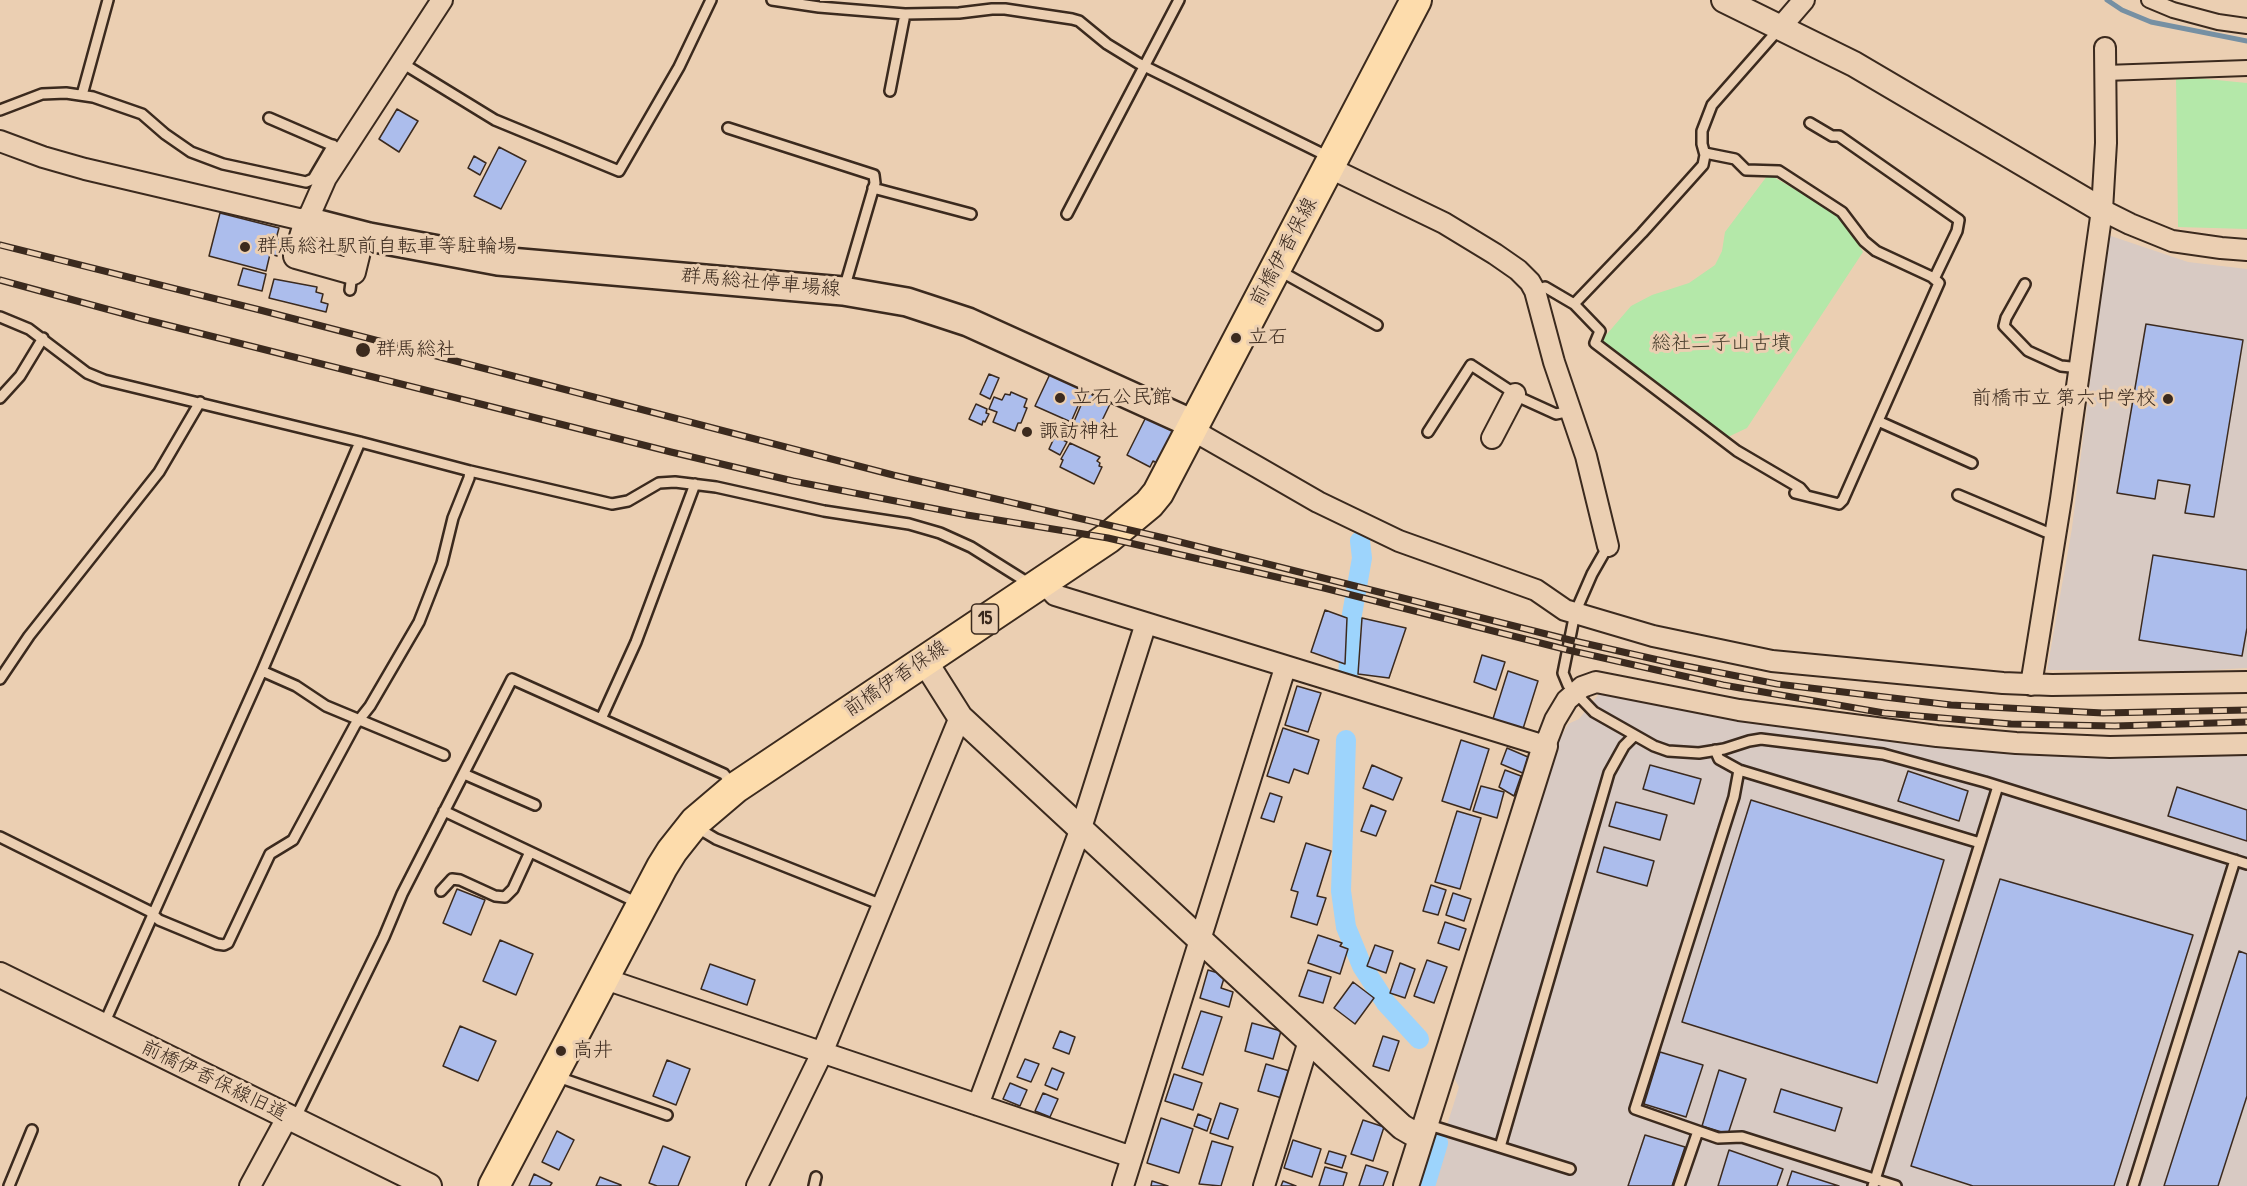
<!DOCTYPE html>
<html>
<head>
<meta charset="utf-8">
<style>
	body { margin:0 }
	canvas { display:block; background:#ebcfb2 }
</style>
</head>
<body>
<canvas width="2247" height="1186"></canvas>
<script>
const c = document.querySelector('canvas').getContext('2d');
c.lineJoin = 'round';
function paint(path, color) {
  c.fillStyle = color;
  c.fill(path, 'evenodd');
}
function poly(rows) {
  const path = new Path2D();
  for (const r of rows) {
    path.moveTo(r[0], r[1]);
    for (let i = 2; i < r.length; i += 2) path.lineTo(r[i], r[i + 1]);
  }
  return path;
}
function trace(path, color, width, dash) {
  c.strokeStyle = color;
  c.lineWidth = width;
  c.lineCap = dash ? 'butt' : 'round';
  c.setLineDash(dash || []);
  c.stroke(path);
}
function drawText(font, color, halo, rows, align = 'center') {
  c.font = font + ' "Patrick Hand","Klee One",sans-serif';
  c.lineWidth = 6;
  c.setLineDash([]);
  c.textBaseline = 'middle';
  c.strokeStyle = halo;
  c.fillStyle = color;
  for (const [text, x, y, turn = 0] of rows) {
    c.save();
    c.translate(x, y);
    c.rotate((+turn || 0) * Math.PI / 180);
    c.textAlign = isNaN(turn) ? turn : align;
    if (halo) c.strokeText(text, 0, 0);
    c.fillText(text, 0, 0);
    c.restore();
  }
}
paint(poly([
	[2108,235,2188,262,2247,269,2247,668,2193,671,2047,670,2072,528],
	[1602,690,1934,744,2040,754,2134,757,2247,752,2247,1186,1428,1186,1459,1087,1453,1076,1556,746,1568,724,1579,719]
]), '#d8cac3');
paint(poly([
	[2176,76,2247,83,2247,229,2178,227],
	[1767,176,1772,176,1839,215,1863,252,1747,428,1728,437,1601,341,1631,306,1652,295,1689,283,1715,265,1722,251,1725,232]
]), '#b4e8a9');
trace(poly([
	[2107,0,2122,10,2151,22,2247,41]
]), '#7690a3', 5);
trace(poly([
	[1348,681,1351,620,1362,558,1360,541],
	[1346,740,1341,891,1346,927,1362,966,1386,1003,1419,1039],
	[1425,1186,1438,1143]
]), '#9dd4fc', 20);
const building = poly([
	[397,109,418,121,399,152,379,139,397,109],
	[499,147,526,161,501,209,474,196,499,147],
	[474,156,486,163,480,175,468,168,474,156],
	[220,213,279,228,276,239,281,240,277,256,270,254,266,271,209,256,220,213],
	[243,268,266,274,262,291,238,285,243,268],
	[274,279,317,287,316,292,323,294,321,302,328,304,326,312,269,298,274,279],
	[2146,324,2243,340,2214,517,2185,513,2190,485,2158,480,2155,499,2117,493,2146,324],
	[989,374,999,378,990,399,980,394,989,374],
	[1050,374,1085,390,1071,422,1035,406,1050,374],
	[1087,391,1111,402,1098,429,1092,426,1089,432,1073,424,1087,391],
	[1011,392,1027,399,1024,407,1027,408,1021,423,1018,423,1015,431,993,422,997,412,989,409,994,397,1002,400,1005,394,1010,395,1011,392],
	[976,404,987,409,986,413,989,414,985,422,983,421,982,425,969,419,976,404],
	[1146,417,1180,431,1164,466,1153,461,1150,467,1127,455,1146,417],
	[1055,436,1067,442,1060,455,1049,449,1055,436],
	[1070,443,1100,457,1097,461,1100,463,1099,466,1102,467,1094,484,1060,467,1063,460,1061,459,1070,443],
	[2153,555,2247,570,2247,628,2242,656,2139,640,2153,555],
	[1325,610,1347,618,1345,664,1311,652,1325,610],
	[1362,618,1406,628,1389,678,1358,674,1362,618],
	[1482,655,1505,662,1496,690,1474,682,1482,655],
	[1508,671,1538,681,1522,732,1492,722,1508,671],
	[1297,686,1321,693,1308,732,1285,725,1297,686],
	[1283,728,1319,740,1308,774,1294,769,1289,783,1267,776,1283,728],
	[1461,740,1489,749,1470,810,1442,801,1461,740],
	[1507,748,1528,757,1526,764,1528,765,1525,774,1501,764,1507,748],
	[1372,765,1402,778,1393,800,1363,788,1372,765],
	[1650,765,1701,779,1694,804,1643,789,1650,765],
	[1505,770,1521,776,1514,796,1499,787,1505,770],
	[1908,771,1968,791,1959,821,1898,801,1908,771],
	[1481,786,1504,792,1497,818,1473,811,1481,786],
	[2177,787,2247,810,2247,841,2168,816,2177,787],
	[1270,793,1282,797,1274,822,1261,818,1270,793],
	[1751,800,1944,860,1877,1083,1682,1022,1751,800],
	[1616,802,1667,815,1660,840,1609,826,1616,802],
	[1371,805,1386,811,1376,836,1361,831,1371,805],
	[1457,811,1481,818,1460,889,1435,882,1457,811],
	[1306,843,1331,851,1317,896,1326,898,1317,925,1291,917,1298,892,1291,890,1306,843],
	[1604,847,1654,861,1647,886,1597,872,1604,847],
	[2000,879,2193,935,2114,1186,1973,1186,1911,1166,2000,879],
	[1431,885,1446,890,1438,915,1423,911,1431,885],
	[457,889,485,900,471,935,443,923,457,889],
	[1453,893,1471,899,1464,921,1446,915,1453,893],
	[1445,922,1466,929,1459,950,1438,943,1445,922],
	[1318,935,1342,943,1340,946,1348,949,1340,974,1308,963,1318,935],
	[500,940,533,954,516,995,483,981,500,940],
	[1375,945,1393,951,1386,973,1367,966,1375,945],
	[2239,951,2247,954,2247,1096,2218,1186,2164,1186,2239,951],
	[1427,960,1447,967,1434,1003,1414,996,1427,960],
	[1400,963,1415,969,1405,998,1390,993,1400,963],
	[710,964,755,980,747,1005,701,989,710,964],
	[1208,970,1225,975,1221,988,1233,992,1229,1007,1200,998,1208,970],
	[1308,970,1331,977,1323,1003,1299,996,1308,970],
	[1353,982,1374,998,1355,1024,1334,1008,1353,982],
	[1201,1011,1222,1017,1203,1075,1182,1068,1201,1011],
	[1252,1023,1281,1031,1273,1059,1245,1051,1252,1023],
	[460,1026,496,1041,478,1081,443,1066,460,1026],
	[1060,1031,1075,1037,1069,1054,1053,1048,1060,1031],
	[1383,1036,1399,1041,1389,1071,1373,1066,1383,1036],
	[1660,1052,1703,1065,1686,1117,1644,1104,1660,1052],
	[1025,1059,1039,1064,1031,1082,1017,1077,1025,1059],
	[667,1060,690,1069,676,1105,653,1096,667,1060],
	[1266,1064,1293,1072,1285,1099,1258,1091,1266,1064],
	[1052,1068,1064,1073,1057,1090,1045,1085,1052,1068],
	[1719,1070,1746,1079,1728,1134,1702,1126,1719,1070],
	[1174,1074,1202,1083,1193,1110,1165,1101,1174,1074],
	[1010,1083,1027,1090,1020,1106,1003,1099,1010,1083],
	[1781,1089,1842,1108,1835,1131,1774,1112,1781,1089],
	[1043,1093,1058,1099,1050,1117,1035,1111,1043,1093],
	[1220,1103,1238,1109,1228,1139,1210,1133,1220,1103],
	[1198,1114,1211,1119,1207,1131,1194,1126,1198,1114],
	[1161,1118,1193,1129,1179,1173,1147,1163,1161,1118],
	[1363,1120,1384,1127,1373,1161,1351,1154,1363,1120],
	[557,1131,574,1140,559,1170,542,1162,557,1131],
	[1645,1135,1685,1147,1672,1186,1628,1186,1645,1135],
	[1293,1140,1321,1149,1312,1177,1284,1168,1293,1140],
	[1212,1141,1233,1147,1221,1186,1199,1184,1212,1141],
	[663,1146,690,1157,678,1186,657,1186,649,1183,663,1146],
	[1729,1150,1783,1169,1777,1186,1718,1186,1729,1150],
	[1329,1151,1346,1156,1342,1168,1325,1163,1329,1151],
	[1366,1165,1388,1172,1383,1186,1359,1186,1366,1165],
	[1325,1167,1347,1173,1343,1186,1319,1186,1325,1167],
	[1792,1171,1839,1186,1787,1186,1792,1171],
	[534,1174,552,1183,550,1186,529,1186,534,1174],
	[600,1177,621,1185,621,1186,596,1186,600,1177],
	[1152,1181,1168,1186,1151,1186,1152,1181],
	[1283,1181,1296,1186,1281,1186,1283,1181]
]);
paint(building, '#acbdec');
trace(building, '#3b2a1e', 1.5);
const service = poly([
	[772,0,819,7,905,14,959,13,992,9,1005,9,1072,19,1079,21,1107,44,1138,63,1329,157],
	[402,63,495,120,619,171,679,67,711,0],
	[890,91,905,14],
	[82,95,108,0],
	[0,110,42,94,66,93,93,97,142,114,165,134,191,152,223,164,306,182,313,179,333,145],
	[269,118,336,147],
	[1810,123,1832,136,1839,136,1959,220,1957,231,1934,279],
	[728,128,874,175,875,183,844,289],
	[1705,153,1735,159,1746,170,1779,171,1842,212,1864,241,1876,251,1932,277,1939,283,1843,500,1839,504,1795,493],
	[873,188,971,214],
	[1067,214,1179,0],
	[1280,271,1377,325],
	[2025,284,2006,318,2004,326,2028,351,2061,366,2080,368],
	[350,290,352,274],
	[1535,291,1545,287,1574,304,1642,233,1703,165,1705,155,1702,144,1702,131,1712,105,1779,29],
	[1574,304,1600,331,1595,343,1737,451,1800,488,1805,494],
	[0,317,29,329,87,373,104,380,360,442,470,471,612,504,628,501,659,483,675,482,716,487,824,511,909,524,940,533,971,547,1022,579,1028,587],
	[0,398,20,376,43,338],
	[1878,421,1972,463],
	[1428,432,1471,365,1523,399,1556,414,1571,411],
	[1958,495,2046,532,2055,535],
	[1608,546,1592,574,1575,613,1563,673,1568,685,1594,712,1654,746,1668,751,1699,753,1724,749,1749,741,1761,739,1883,754,1985,782,2247,864],
	[262,671,296,686,326,706,444,755],
	[0,679,29,636,159,472,200,402],
	[601,719,636,642,695,484],
	[1715,750,1719,759,1739,770,1980,843],
	[1739,770,1734,797,1635,1109,1718,1138,1742,1137,1896,1186],
	[464,774,535,805],
	[444,811,638,903],
	[699,826,706,833,716,839,882,905],
	[0,837,149,911,159,920,217,944,224,945,228,943,270,854,293,840,355,725,370,706,419,622,442,563,453,518,469,478,470,471],
	[441,891,452,879,460,880,495,896,505,897,513,889,530,852],
	[104,1024,262,671,360,442],
	[555,1076,667,1115],
	[290,1115,299,1111,384,937,402,894,512,679,724,774,732,784],
	[1426,1124,1570,1169],
	[1500,1147,1609,773,1624,746,1634,736],
	[9,1186,32,1130],
	[814,1186,816,1177],
	[1679,1186,1698,1131],
	[1873,1186,1998,786],
	[2133,1186,2235,860]
]);
const pedestrian = poly([
	[2149,0,2173,10,2218,22,2247,26],
	[2105,73,2247,68]
]);
const minor = poly([
	[1779,29,1804,0],
	[0,141,43,157,85,169,307,221,326,178,442,0],
	[1328,167,1444,223,1495,254,1518,270,1530,282,1535,291,1554,362,1586,456,1608,546],
	[2102,210,2130,224,2172,241,2221,248,2247,250],
	[1193,424,1203,436,1259,468,1318,502,1399,541,1536,590,1565,610,1653,636,1772,661,2003,683,2052,685,2247,682],
	[1492,438,1515,394],
	[1042,581,1055,595,1545,746,1555,720,1567,700,1582,687,1596,682,1739,710,1937,736,2016,743,2110,747,2247,744],
	[2031,685,2061,499,2102,210,2106,143,2105,48],
	[605,979,1132,1157],
	[978,1105,1081,828,1146,623],
	[250,1186,288,1116],
	[757,1186,822,1053,960,717],
	[1123,1186,1285,668],
	[1264,1186,1309,1041]
]);
const tertiary = poly([
	[1724,0,1854,64,2102,210],
	[307,221,296,256,353,272,362,235],
	[924,660,960,717,1402,1127,1421,1138],
	[0,975,429,1186],
	[1406,1186,1545,746]
]);
const secondary = poly([
	[307,221,369,237,498,261,843,291,907,302,968,322,1193,424]
]);
const primary = poly([
	[494,1186,662,867,672,851,695,822,735,788,1108,538,1149,504,1158,493,1416,0]
]);
trace(service, '#3b2a1e', 14);
trace(pedestrian, '#3b2a1e', 18);
trace(minor, '#3b2a1e', 24);
trace(tertiary, '#3b2a1e', 28);
trace(secondary, '#3b2a1e', 32);
trace(primary, '#3b2a1e', 34);
trace(service, '#ebcfb2', 9);
trace(pedestrian, '#ebcfb2', 14);
trace(minor, '#ebcfb2', 20);
trace(tertiary, '#ebcfb2', 24);
trace(secondary, '#ebcfb2', 27);
trace(primary, '#fddcac', 30);
const rail = poly([
	[0,245,260,310,893,475,1164,538,1570,640,1676,664,1777,684,1951,705,2103,713,2247,710],
	[0,280,143,319,671,452,793,481,967,515,1108,538,1324,588,1568,650,1723,685,1884,713,2011,724,2115,726,2247,722]
]);
trace(rail, '#3b2a1e', 7);
trace(rail, '#ebcfb2', 4.5, [14]);
for (const [x, y, r, color] of [
	[245,247,6,"#3b2a1e"],
	[1236,338,6,"#3b2a1e"],
	[363,350,8,"#3b2a1e"],
	[1060,398,6,"#3b2a1e"],
	[2168,399,6,"#3b2a1e"],
	[1027,432,6,"#3b2a1e"],
	[561,1051,6,"#3b2a1e"]
]) {
  const dot = new Path2D();
  dot.arc(x, y, r, 0, 2 * Math.PI);
  c.fillStyle = color;
  c.fill(dot);
  trace(dot, '#ebcfb2', 2);
}
for (const [x, y, w] of [
	[985,619,27]
]) {
  const box = new Path2D();
  box.roundRect(x - w / 2, y - 15, w, 30, 4.5);
  c.fillStyle = '#ebcfb2';
  c.fill(box);
  trace(box, '#3b2a1e', 1.5);
}
drawText('bold 18px', '#3b2a1e', null, [
	["15",985,619]
]);
drawText('20px', '#3b2a1e', '#ebcfb2', [
	["群馬総社駅前自転車等駐輪場",257,247],
	["立石",1248,338],
	["群馬総社",376,350],
	["立石公民館",1072,398],
	["前橋市立 第六中学校",2156,399,"right"],
	["諏訪神社",1039,432],
	["高井",573,1051]
], 'left');
drawText('20px', '#3b2a1e', '#ebcfb2', [
	["前橋伊香保線",1284,252,-62],
	["群馬総社停車場線",761,283,5],
	["前橋伊香保線",896,679,-34],
	["前橋伊香保線旧道",214,1081,26]
]);
drawText('20px', '#473d2c', '#ebcfb2', [
	["総社二子山古墳",1721,344]
]);
</script>
</body>
</html>
